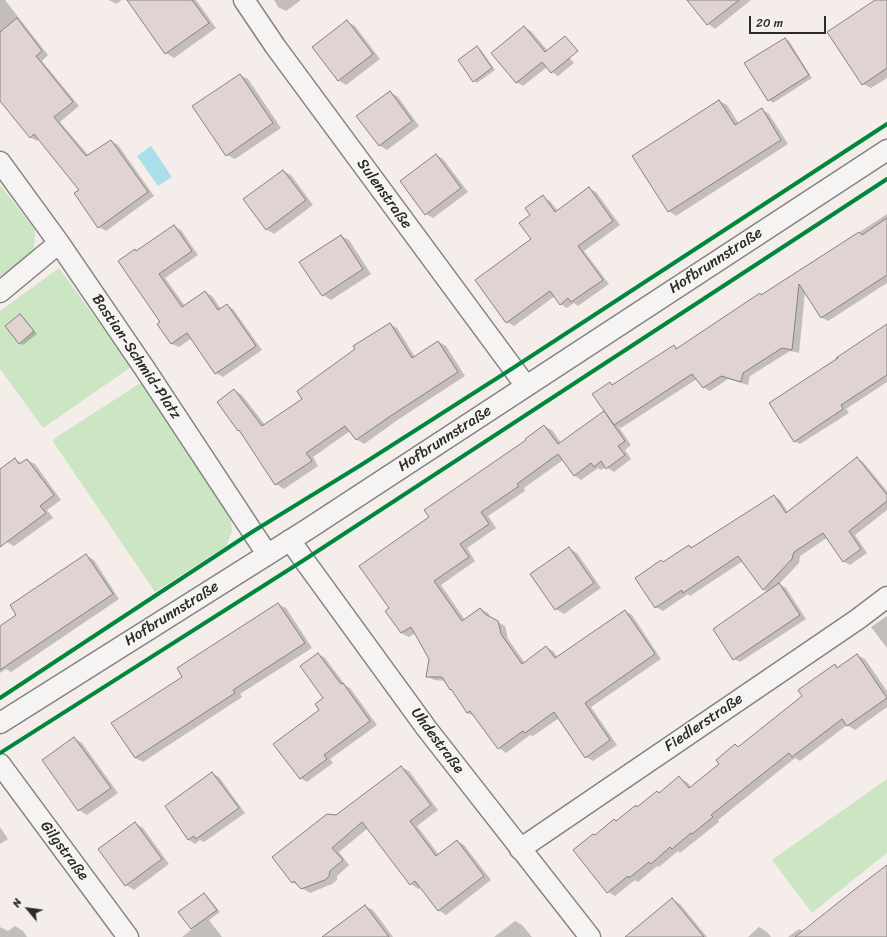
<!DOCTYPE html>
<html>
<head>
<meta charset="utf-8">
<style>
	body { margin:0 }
	#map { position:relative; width:887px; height:937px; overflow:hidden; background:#f4edea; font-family:Sriracha,sans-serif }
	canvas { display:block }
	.north { position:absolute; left:8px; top:889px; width:40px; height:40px; -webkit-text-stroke:3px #f6f6f2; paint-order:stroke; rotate:299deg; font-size:11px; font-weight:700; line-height:16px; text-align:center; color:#2b2b2b }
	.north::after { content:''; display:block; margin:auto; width:14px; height:18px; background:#2b2b2b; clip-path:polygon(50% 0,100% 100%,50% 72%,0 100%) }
	.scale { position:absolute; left:749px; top:16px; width:77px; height:18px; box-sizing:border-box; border:2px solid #2b2b2b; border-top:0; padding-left:5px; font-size:12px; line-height:14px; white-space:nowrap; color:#2b2b2b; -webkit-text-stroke:3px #f6f6f2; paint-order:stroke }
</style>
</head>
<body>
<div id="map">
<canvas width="887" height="937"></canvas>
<div class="north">N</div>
<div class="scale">20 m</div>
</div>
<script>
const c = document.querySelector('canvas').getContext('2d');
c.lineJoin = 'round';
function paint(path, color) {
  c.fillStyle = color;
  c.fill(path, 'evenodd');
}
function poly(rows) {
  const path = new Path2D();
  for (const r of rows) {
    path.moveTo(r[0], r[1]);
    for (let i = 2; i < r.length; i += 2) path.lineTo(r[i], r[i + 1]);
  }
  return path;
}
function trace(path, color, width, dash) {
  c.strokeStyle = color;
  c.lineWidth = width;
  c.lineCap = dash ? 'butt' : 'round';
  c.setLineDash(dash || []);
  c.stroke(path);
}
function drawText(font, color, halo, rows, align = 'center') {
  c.font = font + ' Sriracha,sans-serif';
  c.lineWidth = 3;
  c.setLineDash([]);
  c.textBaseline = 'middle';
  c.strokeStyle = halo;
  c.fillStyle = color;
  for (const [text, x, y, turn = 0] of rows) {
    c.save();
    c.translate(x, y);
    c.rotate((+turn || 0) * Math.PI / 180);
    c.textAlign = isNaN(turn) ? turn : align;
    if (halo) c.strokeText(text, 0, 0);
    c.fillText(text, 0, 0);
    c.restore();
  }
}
paint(poly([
	[0,185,35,230,34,251,0,276],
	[59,268,131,367,43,428,0,369,0,311],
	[142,382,231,518,232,532,226,546,155,592,52,440],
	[887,779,887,853,812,913,772,860]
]), '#cce6c4');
paint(poly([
	[151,146,172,177,158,186,137,156]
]), '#aadeea');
paint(poly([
	[0,0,5,0,48,55,42,61,79,106,60,122,89,156,111,141,118,145,154,196,106,231,99,227,81,190,39,139,37,141,30,137,0,93],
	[109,0,122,0,116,4],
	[128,0,196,0,216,28,174,58,166,53],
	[274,0,301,0,286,11,278,7],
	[689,0,751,0,715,29,708,24],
	[877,0,887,0,887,78,871,88,863,84],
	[347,22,355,26,380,59,346,85,338,80],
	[524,27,531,31,548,51,562,49,574,63,558,76,552,72,547,67,523,86,516,82],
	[785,39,789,41,812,78,773,103,769,100,745,64],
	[477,47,481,50,495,70,477,83,474,81],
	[240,75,248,79,281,128,235,159,227,155],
	[390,92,398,97,419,126,387,150,379,145],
	[719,101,727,105,739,124,762,110,769,114,788,144,676,216,669,211],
	[436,155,443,159,468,192,433,218,426,214],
	[283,171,291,175,313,205,274,234,266,229],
	[589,188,596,192,620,225,584,251,609,284,578,306,574,303,567,308,560,304,555,296,514,326,507,322,532,240,531,215,543,197,550,201,558,211],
	[887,214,887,283,828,321,821,317,805,292,799,353,790,351,750,376,748,385,728,379,710,391,703,387,697,379,621,428,618,426,631,445,625,450,631,459,614,472,606,467,601,470,598,468,581,480,574,475,563,460,524,488,525,491,488,516,496,528,467,548,475,561,441,585,465,620,481,609,488,613,492,619,505,626,508,639,525,663,546,647,553,651,558,658,625,611,632,615,661,659,591,707,617,745,593,761,586,757,559,718,533,736,530,735,506,753,499,748,475,716,467,713,446,681,434,680,427,676,430,659,415,633,409,637,401,633,390,609,430,517,544,426,552,430,561,443,604,413,608,415,610,383,613,385,674,346,679,349,760,294,763,296],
	[174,226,181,230,198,255,165,278,185,306,205,292,212,296,221,309,227,305,233,309,262,350,223,377,216,373,192,338,179,347,172,344,158,324,162,322,135,250,137,251],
	[341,236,349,240,371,274,331,300,323,295],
	[20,316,24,318,37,334,23,345,20,343],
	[390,324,397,328,415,357,439,342,446,346,465,376,399,419,364,444,356,439,350,431,313,457,318,466,284,489,276,484,242,432,238,430,234,390,242,395,265,425,304,399],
	[887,325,887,382,846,409,849,413,800,444,794,441,839,359,838,358],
	[857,458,863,462,887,491,887,510,855,535,867,553,850,565,843,561,828,537,800,556,799,563,779,584,786,588,806,619,740,662,734,659,768,592,764,590,743,561,690,596,688,594,663,611,656,607,664,563,689,546,693,548,774,496,780,500,788,512],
	[15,459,22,464,27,460,35,464,61,500,47,510,53,518,14,546,7,542,0,533,0,470],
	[569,548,577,553,601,588,564,614,556,609,532,574],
	[86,555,94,560,119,599,11,672,6,669,0,673,0,627,18,615],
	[278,604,286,608,312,648,240,694,242,697,143,762,135,758,183,677],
	[887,616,887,648,871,627],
	[318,654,325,658,346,686,350,688,377,725,330,759,333,763,307,782,300,778,325,698],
	[857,655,865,659,887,691,887,707,855,730,847,725,800,761,795,758,718,820,719,822,680,853,678,851,659,867,657,866,638,882,635,880,615,896,608,892,596,836,617,822,636,806,638,808,660,793,679,778,687,782,691,787,720,764,735,745,740,748,804,697,835,665,839,668],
	[74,738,82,743,118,793,87,815,79,810],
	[401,767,409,771,438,810,417,826,439,855,457,841,464,845,491,880,446,915,438,910,421,887,418,889,411,884,368,828,339,852,349,865,337,876,337,880,332,884,310,893,292,882,336,816],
	[212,773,219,777,245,813,204,842,200,840,195,844,188,839],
	[135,823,143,828,169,864,134,890,126,885,100,849],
	[0,827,8,839,0,844],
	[887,866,887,937,788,937,799,929,803,931],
	[204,894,207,896,220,912,209,920,222,937,182,937,192,929,180,912],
	[672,899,680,904,707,937,638,937],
	[365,906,373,910,393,937,323,937],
	[515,921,522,925,532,937,494,937],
	[15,926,23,931,27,937,0,937,0,927,8,931],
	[759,927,767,932,771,937,748,937]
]), '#0003');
const building = poly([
	[127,0,192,0,209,23,165,54,127,0],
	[687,0,739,0,707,25,687,0],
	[875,0,887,0,887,68,862,85,827,32,875,0],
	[17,18,42,51,36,56,73,102,54,117,86,156,111,140,148,192,98,228,74,193,79,190,34,134,30,138,0,101,0,32,17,18],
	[347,20,373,54,338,81,312,47,347,20],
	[524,26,545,52,565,36,578,51,551,73,542,62,516,83,491,53,524,26],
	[785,38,809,75,768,101,744,63,785,38],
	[477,46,492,68,473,82,458,60,477,46],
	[240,74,273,123,226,156,192,106,240,74],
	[390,91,412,121,379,146,356,116,390,91],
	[719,100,735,125,762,108,781,140,668,212,632,156,719,100],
	[436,154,461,188,425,215,400,181,436,154],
	[283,170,306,200,266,230,243,199,283,170],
	[589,187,613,221,578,246,603,280,571,302,568,298,560,305,550,291,506,323,475,280,531,239,519,223,530,215,525,208,543,195,555,212,589,187],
	[887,218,887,275,821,318,799,284,792,350,782,348,743,373,741,382,721,376,703,388,692,374,614,425,592,394,610,382,612,385,674,345,676,349,760,293,761,295,859,232,862,235,887,218],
	[174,225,192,251,159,274,182,307,205,291,218,310,227,304,256,346,215,374,187,333,171,344,157,324,160,322,118,261,135,249,136,251,174,225],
	[341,235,363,269,322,296,299,262,341,235],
	[20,314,34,331,19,344,5,326,20,314],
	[390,323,412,358,438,341,458,372,392,415,356,440,345,426,306,453,312,461,275,485,239,430,238,431,217,402,234,389,262,426,302,399,297,391,355,349,353,346,390,323],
	[887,324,887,375,841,405,843,409,794,442,769,403,838,358,836,358,887,324],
	[604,411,625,441,618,446,625,455,606,469,601,461,594,467,591,463,574,476,558,454,517,484,519,486,481,512,489,524,460,544,469,557,434,581,462,621,480,608,485,614,498,621,501,634,522,664,546,646,555,658,625,610,655,654,585,703,610,740,585,758,554,712,525,733,523,731,498,749,470,711,467,713,451,689,450,690,442,677,426,677,429,659,411,627,401,633,385,611,389,608,359,566,429,517,424,510,526,440,525,439,544,425,558,444,604,411],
	[857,457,887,495,887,501,849,531,861,549,843,562,823,533,794,552,792,559,763,590,738,556,683,593,682,590,655,608,635,578,661,560,663,562,689,545,691,548,774,495,786,513,857,457],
	[15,458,19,464,27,459,54,495,40,506,46,513,0,547,0,469,15,458],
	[569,547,594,583,555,610,530,574,569,547],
	[86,554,113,594,0,670,0,626,16,615,10,605,86,554],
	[779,583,800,615,733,660,713,629,779,583],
	[278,603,305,643,233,690,235,693,135,758,111,723,182,677,177,668,278,603],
	[318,653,341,684,343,683,370,721,324,755,327,759,300,779,273,744,319,710,315,704,323,698,300,666,318,653],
	[857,654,887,698,847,726,842,719,792,757,789,753,711,815,713,817,692,834,691,833,672,849,670,847,651,864,649,862,629,878,628,876,607,893,573,850,593,834,595,835,614,819,616,821,636,805,637,807,657,791,659,793,679,776,689,788,719,764,716,760,735,744,738,747,802,696,798,690,835,664,837,668,857,654],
	[74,737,111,788,78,811,42,760,74,737],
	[401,766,431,805,410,821,436,856,457,840,484,876,438,911,415,881,410,885,362,822,332,848,343,860,330,871,329,876,325,880,301,889,294,881,292,883,272,857,327,814,336,815,401,766],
	[212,772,239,808,196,839,194,836,188,840,165,806,212,772],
	[135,822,162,859,125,886,98,849,135,822],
	[887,865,887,937,795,937,854,890,887,865],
	[204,893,217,910,191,929,178,912,204,893],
	[672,898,704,937,625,937,672,898],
	[365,905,389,937,322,937,365,905]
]);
paint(building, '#e1d3d1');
trace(building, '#858281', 1);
const minor = poly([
	[244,0,275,46,526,386],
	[0,162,59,243,145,369,267,554],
	[0,292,59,243],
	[290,540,304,560,427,729,590,937],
	[0,723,308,529,887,150],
	[0,764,128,937],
	[520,849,858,619,887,597]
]);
trace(minor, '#858281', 23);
trace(minor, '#f5f4f2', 20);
trace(poly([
	[0,698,252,532,361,465,513,368,887,124],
	[0,753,304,560,887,179]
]), '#00873e', 4);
drawText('15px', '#2b2b2b', '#f6f6f2', [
	["Sulenstraße",384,194,54],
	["Hofbrunnstraße",716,261,-33],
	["Bastian-Schmid-Platz",136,357,56],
	["Hofbrunnstraße",445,439,-33],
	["Hofbrunnstraße",172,614,-32],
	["Fiedlerstraße",704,723,-34],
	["Uhdestraße",437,741,53],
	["Gilgstraße",64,851,53]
]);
</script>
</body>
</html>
